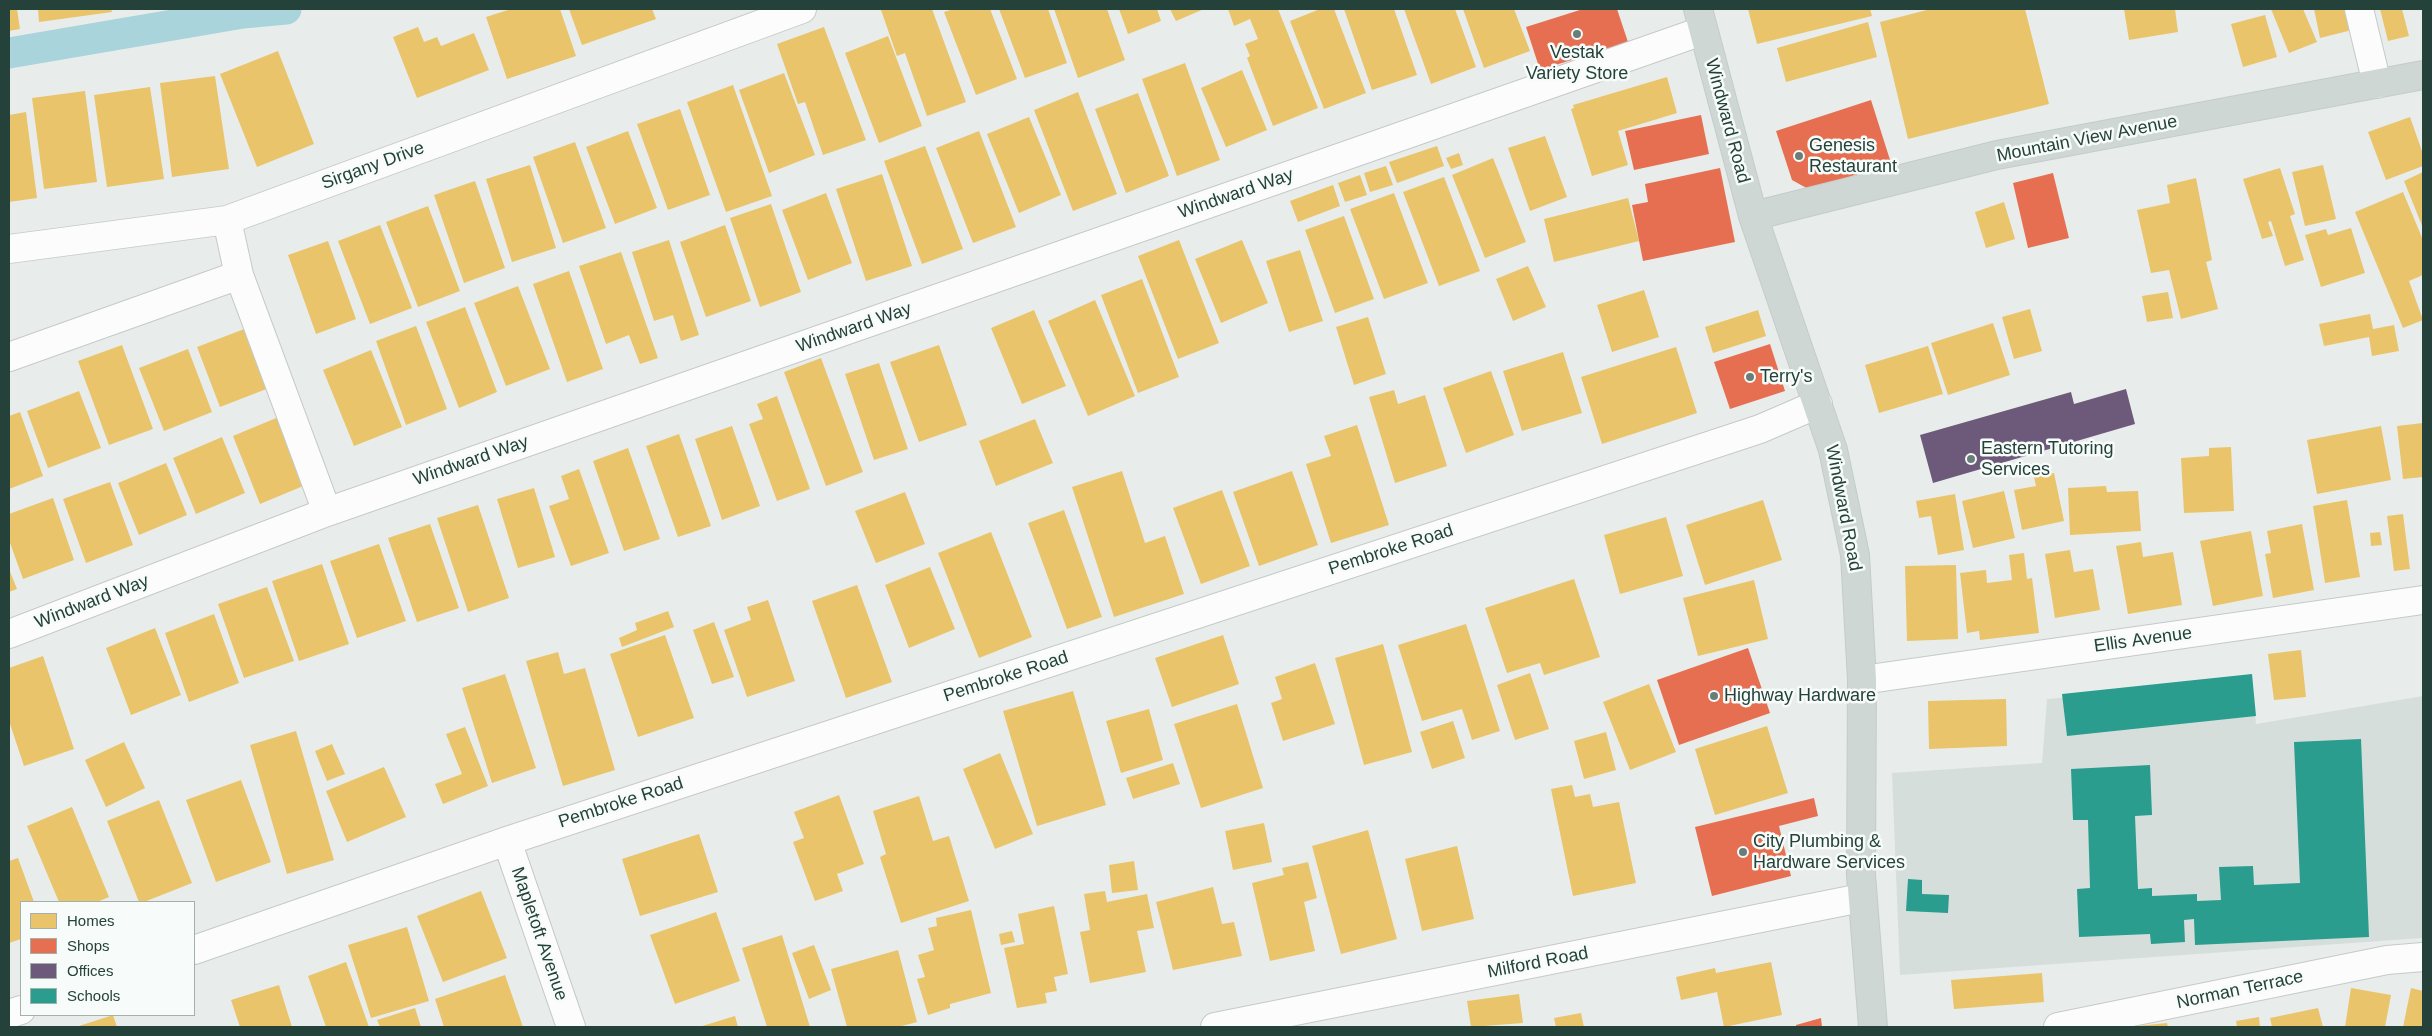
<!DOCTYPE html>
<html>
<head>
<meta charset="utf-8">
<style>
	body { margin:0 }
	#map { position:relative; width:2432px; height:1036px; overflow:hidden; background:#e8edeb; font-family:Arial,sans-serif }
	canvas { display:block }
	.frame { position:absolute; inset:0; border:10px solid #24423a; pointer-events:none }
	.legend { position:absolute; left:20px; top:901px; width:175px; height:115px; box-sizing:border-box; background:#f7fbf9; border:1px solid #a3b1ad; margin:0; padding:6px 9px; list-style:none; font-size:15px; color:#24423a }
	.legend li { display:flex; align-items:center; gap:10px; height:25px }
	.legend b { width:25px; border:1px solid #a3b1ad }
</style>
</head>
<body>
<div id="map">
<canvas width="2432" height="1036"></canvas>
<div class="frame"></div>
<ul class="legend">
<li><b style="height:14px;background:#e9c46a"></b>Homes</li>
<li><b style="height:14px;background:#e76f51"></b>Shops</li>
<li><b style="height:14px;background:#6d597a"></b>Offices</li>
<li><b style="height:14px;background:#2a9d8f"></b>Schools</li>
</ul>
</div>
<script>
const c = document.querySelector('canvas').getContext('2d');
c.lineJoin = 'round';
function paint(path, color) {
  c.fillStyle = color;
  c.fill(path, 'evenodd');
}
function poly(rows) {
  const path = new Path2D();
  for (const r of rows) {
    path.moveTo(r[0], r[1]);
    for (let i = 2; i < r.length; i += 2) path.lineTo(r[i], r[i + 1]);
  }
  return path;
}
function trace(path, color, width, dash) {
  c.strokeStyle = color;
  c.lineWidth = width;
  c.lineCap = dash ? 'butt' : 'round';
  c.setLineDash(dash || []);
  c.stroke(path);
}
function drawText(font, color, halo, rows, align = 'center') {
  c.font = font + ' Arial,sans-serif';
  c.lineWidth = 5;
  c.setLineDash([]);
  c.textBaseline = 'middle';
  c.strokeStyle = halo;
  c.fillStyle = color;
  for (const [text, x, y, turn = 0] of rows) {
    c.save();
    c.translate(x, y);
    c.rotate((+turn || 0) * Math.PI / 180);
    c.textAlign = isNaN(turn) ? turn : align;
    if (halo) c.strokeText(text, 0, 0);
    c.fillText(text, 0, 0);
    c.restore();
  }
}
paint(poly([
	[2252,681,2256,724,2423,696,2423,938,1900,975,1892,773,2042,763,2047,699]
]), '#d6dedb');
paint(poly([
	[9,9,17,9,20,29,9,31],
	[38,9,111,9,112,12,39,22],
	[511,9,560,9,576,56,507,79,486,17],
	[569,9,652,9,656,19,582,45],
	[884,9,932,9,966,102,927,116,905,53,897,56,881,10],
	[954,9,990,9,1017,79,976,95,944,12],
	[999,9,1048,9,1067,63,1025,78],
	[1054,9,1107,9,1125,60,1078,78],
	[1119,9,1157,9,1161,21,1128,34],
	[1170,9,1204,9,1176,21],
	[1228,9,1278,9,1318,108,1273,126,1247,58,1250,56,1245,44,1258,39,1250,19,1234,26],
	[1320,9,1334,9,1366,93,1324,109,1290,21],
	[1344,9,1394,9,1417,75,1372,90],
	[1404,9,1455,9,1476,67,1431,84],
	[1463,9,1514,9,1530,51,1484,68],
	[1748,9,1870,9,1872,16,1757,44],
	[1931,9,2025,9,2049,104,1908,139,1880,22],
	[2124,9,2175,9,2178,32,2129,40],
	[2271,9,2303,9,2317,42,2289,53],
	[2314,9,2351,9,2356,29,2320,38],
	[2380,9,2402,9,2409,36,2388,41],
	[2265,15,2277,57,2243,67,2231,24],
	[1868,22,1877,57,1786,82,1777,48],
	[418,27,424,42,437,37,441,46,474,33,489,70,417,98,393,37],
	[824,27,866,140,823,155,805,102,798,104,777,44],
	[888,36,922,126,879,143,845,53],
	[278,51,314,144,257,167,220,74],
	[1185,63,1220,160,1177,176,1142,79],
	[1242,70,1267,130,1226,147,1201,88],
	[784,73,815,155,769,173,739,90],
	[215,76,229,169,172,177,160,83],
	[1667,77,1677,113,1618,131,1628,165,1592,176,1571,109,1574,108,1573,105],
	[733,85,772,196,726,212,687,102],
	[150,87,164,179,107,187,94,95],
	[85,91,97,182,44,189,32,98],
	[1078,92,1117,194,1073,211,1034,110],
	[1138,93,1169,176,1126,193,1095,109],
	[680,109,710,195,668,210,637,124],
	[26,112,37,198,9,202,9,115],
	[1029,117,1061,195,1019,213,987,134],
	[2410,117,2423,154,2423,166,2386,180,2368,132],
	[628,131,657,208,615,224,586,147],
	[979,131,1016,227,973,243,936,148],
	[1545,136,1567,197,1530,211,1508,148],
	[575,142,606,228,563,243,533,157],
	[925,146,963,249,922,264,884,161],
	[1437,146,1444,166,1397,183,1389,162],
	[1459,153,1463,165,1451,169,1446,158],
	[1493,158,1526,242,1485,258,1452,175],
	[530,165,556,248,512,262,486,179],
	[2323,165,2336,219,2305,226,2292,172],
	[1386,166,1393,185,1370,192,1364,173],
	[2280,168,2295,214,2290,216,2304,260,2285,266,2271,221,2268,222,2273,236,2262,239,2243,179],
	[2423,172,2423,228,2404,181],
	[882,174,912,266,866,281,836,189],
	[1360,175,1367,195,1345,202,1338,183],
	[1444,177,1480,271,1439,286,1403,192],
	[2196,178,2212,260,2206,262,2218,309,2181,319,2169,270,2151,273,2137,210,2170,203,2167,185],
	[475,181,505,268,464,283,434,195],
	[1333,185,1340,206,1298,222,1290,201],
	[2403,192,2423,240,2423,275,2409,281,2423,320,2403,328,2355,212],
	[826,193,852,263,808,280,782,210],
	[1394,193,1428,283,1384,299,1350,209],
	[1628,198,1639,241,1554,262,1544,219],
	[2004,202,2015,239,1986,248,1975,212],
	[771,204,801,292,760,307,730,218],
	[428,206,460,291,418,307,386,222],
	[1344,216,1374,299,1335,313,1305,230],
	[380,225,412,308,370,324,338,241],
	[725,225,751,301,706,317,680,242],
	[2351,228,2365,273,2321,287,2305,235,2326,229,2328,235],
	[669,240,699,335,681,341,673,315,654,321,632,252],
	[1179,240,1219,343,1178,359,1138,256],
	[1242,240,1268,303,1221,323,1195,259],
	[328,241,356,319,316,334,288,255],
	[1300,250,1323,321,1289,332,1266,261],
	[621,252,658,358,640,364,629,335,606,344,579,266],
	[1528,266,1546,307,1513,321,1496,279],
	[569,271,603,369,567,382,533,284],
	[1142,279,1179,377,1138,393,1101,295],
	[518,286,550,369,506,386,474,303],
	[1644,290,1659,337,1612,352,1597,305],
	[2168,292,2173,318,2147,322,2142,296],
	[1095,300,1135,396,1088,416,1048,321],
	[465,307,497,392,459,408,426,322],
	[2030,309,2042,351,2014,359,2002,317],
	[1034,310,1066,386,1022,404,991,328],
	[1758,310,1766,336,1713,353,1705,327],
	[2370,314,2373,329,2394,325,2399,351,2372,356,2369,337,2324,346,2319,324],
	[1368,317,1386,374,1354,385,1336,327],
	[1993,323,2010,375,1948,395,1931,343],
	[416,326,447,409,406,425,376,341],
	[247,328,269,388,220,407,197,347],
	[122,345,153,429,109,445,78,361],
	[939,345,967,425,919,442,890,362],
	[1928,346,1943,394,1879,413,1865,365],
	[1676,347,1697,413,1602,444,1581,377],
	[188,349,212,412,164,431,139,368],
	[371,350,402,427,354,446,323,370],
	[1563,352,1582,413,1522,431,1503,371],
	[821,358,863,472,826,486,784,372],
	[879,363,908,449,874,460,845,374],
	[1491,371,1514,435,1466,453,1443,388],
	[1394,390,1398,404,1425,395,1447,466,1395,483,1369,397],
	[79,391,101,448,48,468,27,411],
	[777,396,810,489,777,501,749,424,763,419,757,404],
	[20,412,43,476,9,489,9,416],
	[281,416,308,484,260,504,233,436],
	[1035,419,1053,463,996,486,979,441],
	[2423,423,2423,477,2403,479,2397,426],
	[1357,425,1389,525,1331,543,1306,464,1331,456,1324,436],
	[732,426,760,506,722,520,695,439],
	[2381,426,2391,480,2317,494,2307,440],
	[679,434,711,526,678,537,646,446],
	[222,437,245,493,196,514,173,458],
	[2231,447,2234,511,2184,513,2181,458,2209,456,2209,448],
	[628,448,660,539,624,551,593,461],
	[166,463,187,515,139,535,118,483],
	[579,469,609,553,571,566,549,506,569,499,561,476],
	[1122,471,1145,543,1165,536,1184,594,1114,617,1072,487],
	[1292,471,1318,545,1259,566,1233,492],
	[2054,473,2064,521,2022,530,2014,490,2036,486,2034,477],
	[110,482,133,545,86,563,63,499],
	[2106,486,2107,492,2138,491,2141,531,2070,535,2068,488],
	[534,488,555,557,518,568,497,499],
	[1222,490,1250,566,1201,584,1173,508],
	[2004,491,2015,538,1973,548,1962,501],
	[905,492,925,544,876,563,855,511],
	[1955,494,1964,550,1938,555,1931,516,1919,518,1916,501],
	[53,498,74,560,23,579,9,540,9,514],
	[1763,500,1782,560,1705,585,1686,525],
	[2347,500,2360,577,2325,583,2313,506],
	[478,505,509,598,468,612,437,518],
	[1064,510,1102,617,1067,629,1028,523],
	[2403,514,2410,569,2394,571,2387,516],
	[1666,517,1683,576,1620,594,1604,535],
	[430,524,459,608,417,622,388,538],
	[2302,524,2314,590,2273,598,2265,554,2271,553,2267,531],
	[2251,531,2263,596,2213,606,2200,541],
	[991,532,1032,637,979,658,938,553],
	[2380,532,2382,545,2371,546,2370,533],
	[2141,542,2143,557,2173,552,2182,605,2128,614,2116,546],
	[379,544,406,621,357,638,330,561],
	[2070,550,2074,572,2093,569,2100,610,2055,618,2045,554],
	[2024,553,2027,579,2032,578,2039,633,1980,640,1979,631,1967,633,1960,573,1986,570,1987,583,2012,580,2009,555],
	[322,564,349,644,299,661,272,581],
	[1956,565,1958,639,1907,641,1905,566],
	[930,567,955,629,909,648,885,585],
	[9,569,17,589,9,592],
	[1574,579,1600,657,1544,675,1540,663,1507,673,1485,608],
	[1754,580,1768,639,1698,656,1683,598],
	[857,585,892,682,846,698,812,601],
	[267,587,294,661,244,678,218,604],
	[768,600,795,681,747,697,724,630,751,620,747,607],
	[668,611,674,627,622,647,619,638,637,630,635,623],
	[214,614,239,683,189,702,165,633],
	[714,622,734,677,712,684,693,630],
	[1466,624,1500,731,1472,740,1462,709,1422,721,1398,645],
	[155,628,181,695,131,715,106,648],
	[665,635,694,718,638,737,610,654],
	[1223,635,1239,684,1172,707,1155,658],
	[1383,644,1412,752,1364,765,1335,658],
	[2301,650,2306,697,2274,700,2268,654],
	[558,652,564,674,585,668,615,770,563,786,526,661],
	[43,656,74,749,24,766,9,721,9,668],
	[1315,663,1335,724,1283,741,1271,703,1282,699,1275,677],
	[1530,673,1549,729,1515,740,1497,685],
	[505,674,536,768,492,783,462,688],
	[1649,684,1676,752,1630,770,1603,702],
	[1073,691,1106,805,1037,826,1003,711],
	[2006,699,2007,746,1929,749,1928,701],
	[1237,704,1263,788,1201,808,1174,724],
	[1149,709,1163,760,1121,773,1106,721],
	[1453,721,1465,758,1432,769,1420,732],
	[1767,726,1788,793,1715,815,1695,749],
	[465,727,488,786,443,804,435,784,462,774,446,734],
	[296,731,334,860,287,874,250,745],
	[1606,732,1616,770,1584,779,1574,741],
	[124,742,145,788,106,807,85,760],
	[332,744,345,774,327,781,315,751],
	[1000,753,1033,834,995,849,963,769],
	[1173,763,1180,784,1133,799,1126,778],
	[384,767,406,817,347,842,326,791],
	[241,780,271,862,216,882,186,800],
	[1572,785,1575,797,1590,794,1593,807,1619,802,1636,883,1573,896,1551,789],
	[839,795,864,864,837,874,843,891,815,901,793,842,804,838,794,812],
	[919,796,933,841,949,836,969,901,901,923,880,857,886,854,873,811],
	[159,800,192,883,144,902,139,902,107,821],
	[72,807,109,897,97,902,59,902,27,826],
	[1264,823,1272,862,1233,870,1225,831],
	[1368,830,1397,939,1341,954,1312,846],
	[699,834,718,892,640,916,622,859],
	[1457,846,1474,919,1422,931,1405,859],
	[18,858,34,902,21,902,21,939,9,943,9,861],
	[1134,861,1138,890,1112,893,1109,865],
	[1308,862,1317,898,1304,902,1315,951,1270,961,1252,883,1284,875,1282,868],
	[1213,887,1222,924,1234,922,1242,956,1173,970,1156,902],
	[481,891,507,958,443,982,417,916],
	[1105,891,1107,902,1147,894,1154,928,1137,931,1146,972,1090,983,1080,932,1090,930,1084,894],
	[1054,906,1068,974,1054,977,1057,991,1045,993,1047,1003,1017,1008,1004,948,1024,944,1018,914],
	[971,910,991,993,950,1004,950,1008,928,1015,917,979,925,977,918,955,934,950,928,928,937,926,936,918],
	[716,912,740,981,675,1004,650,935],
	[407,927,429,1001,371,1018,348,945],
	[1012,931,1015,942,1001,945,999,934],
	[782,935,810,1027,767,1027,742,948],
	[814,945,831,990,809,999,792,953],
	[898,950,917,1022,898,1027,847,1027,831,969],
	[346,962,369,1027,326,1027,308,976],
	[1771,962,1782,1015,1724,1027,1717,992,1681,1000,1676,977,1715,968,1716,973],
	[2042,973,2044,1002,1954,1009,1951,980],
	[505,975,523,1027,444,1027,435,999],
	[279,985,292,1027,240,1027,231,1000],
	[2351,988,2391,995,2385,1027,2345,1027],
	[2411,988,2423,991,2423,1027,2403,1027],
	[1519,994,1523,1023,1471,1027,1467,1001],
	[415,1008,421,1027,380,1027,377,1020],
	[2318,1008,2323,1027,2272,1027,2270,1018],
	[1581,1013,1584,1027,1556,1027,1554,1018],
	[113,1015,117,1027,76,1027],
	[735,1016,738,1027,699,1027],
	[2259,1017,2260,1027,2237,1027,2236,1021],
	[2167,1023,2168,1027,2138,1027,2138,1026]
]), '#e9c46a');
paint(poly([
	[1583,9,1617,9,1628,42,1540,70,1526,27],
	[1871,100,1891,163,1810,190,1792,180,1776,131],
	[1701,115,1709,154,1634,170,1625,131],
	[1720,168,1735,242,1643,261,1632,205,1648,202,1645,184],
	[2053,173,2069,238,2028,248,2013,183],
	[1770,344,1785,391,1730,409,1714,362],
	[1748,648,1770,713,1679,745,1657,680],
	[1814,798,1818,816,1779,826,1791,876,1712,896,1695,827],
	[1821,1018,1822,1027,1796,1027,1796,1025]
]), '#e76f51');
paint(poly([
	[2126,389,2135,424,1933,483,1920,435,2071,392,2074,404]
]), '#6d597a');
paint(poly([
	[2252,674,2256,716,2067,736,2062,694],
	[2361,739,2369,937,2195,945,2194,919,2184,920,2185,942,2151,944,2150,934,2079,937,2077,889,2090,888,2088,820,2073,820,2071,769,2150,765,2152,815,2135,816,2138,889,2152,888,2152,896,2197,894,2197,901,2221,900,2219,867,2253,866,2254,885,2300,883,2294,742],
	[1908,879,1922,880,1922,894,1949,895,1948,913,1906,911]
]), '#2a9d8f');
trace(poly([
	[9,53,243,13,286,9]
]), '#a9d4db', 31);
const minor = poly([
	[2359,9,2377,84],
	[9,249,227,220],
	[239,275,327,512],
	[9,357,239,275,227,220,802,9],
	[9,634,327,512,1702,31],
	[1862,680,2423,600],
	[507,841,571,1027],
	[194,950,507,841,1760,429,1818,404],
	[9,1014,21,1010],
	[1215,1027,1861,898],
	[2058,1027,2387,960,2423,957]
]);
const major = poly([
	[1698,9,1753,216,1833,450,1855,555,1862,680,1861,875,1873,1027],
	[1753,216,1997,155,2423,75]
]);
trace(minor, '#c5cac8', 30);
trace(major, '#c3ccc9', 30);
trace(minor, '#fcfcfc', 28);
trace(major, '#cfd7d5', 28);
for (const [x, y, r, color] of [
	[1577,34,5,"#697e78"],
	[1799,156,5,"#697e78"],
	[1750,377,5,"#697e78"],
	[1971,459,5,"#697e78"],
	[1714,696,5,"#697e78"],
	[1743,852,5,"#697e78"]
]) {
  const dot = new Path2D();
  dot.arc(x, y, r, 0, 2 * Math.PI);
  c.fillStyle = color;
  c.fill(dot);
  trace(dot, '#f7fbf9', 2);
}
drawText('18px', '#24423a', '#f7fbf9', [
	["Vestak",1577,53,"center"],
	["Variety Store",1577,74,"center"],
	["Genesis",1809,146],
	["Restaurant",1809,167],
	["Terry's",1760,377],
	["Eastern Tutoring",1981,449],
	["Services",1981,470],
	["Highway Hardware",1724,696],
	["City Plumbing &",1753,842],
	["Hardware Services",1753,863]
], 'left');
drawText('18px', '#24423a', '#f7fbf9', [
	["Windward Road",1727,121,75],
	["Mountain View Avenue",2087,139,-11],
	["Sirgany Drive",373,166,-20],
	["Windward Way",1236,194,-19],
	["Windward Way",854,328,-19],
	["Windward Way",471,461,-19],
	["Windward Road",1843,508,79],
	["Pembroke Road",1391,550,-18],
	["Windward Way",92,602,-21],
	["Ellis Avenue",2143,640,-8],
	["Pembroke Road",1006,677,-18],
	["Pembroke Road",621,803,-18],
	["Mapletoft Avenue",539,934,71],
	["Milford Road",1538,963,-11],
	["Norman Terrace",2240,990,-12]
]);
</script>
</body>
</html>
